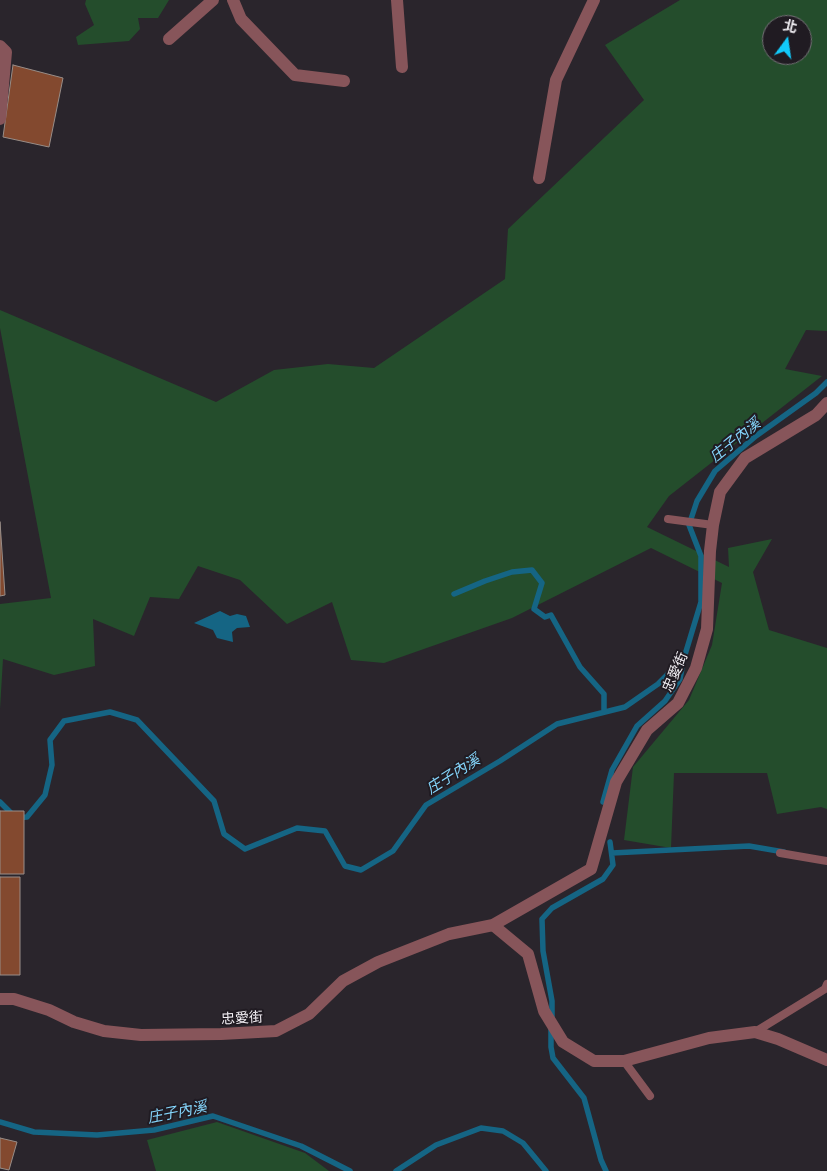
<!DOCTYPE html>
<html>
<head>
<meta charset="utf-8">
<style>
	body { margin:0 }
	#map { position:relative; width:827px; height:1171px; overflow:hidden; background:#2a252c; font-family:Barlow,"Noto Sans TC",sans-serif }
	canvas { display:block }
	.north { position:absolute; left:762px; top:15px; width:50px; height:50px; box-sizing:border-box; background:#201b22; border:1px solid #747076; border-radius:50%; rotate:14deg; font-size:14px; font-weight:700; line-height:20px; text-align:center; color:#f2eff4 }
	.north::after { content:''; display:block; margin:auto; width:18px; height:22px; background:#12cafb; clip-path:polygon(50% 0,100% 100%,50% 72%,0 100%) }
</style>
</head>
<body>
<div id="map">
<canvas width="827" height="1171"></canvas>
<div class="north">北</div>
</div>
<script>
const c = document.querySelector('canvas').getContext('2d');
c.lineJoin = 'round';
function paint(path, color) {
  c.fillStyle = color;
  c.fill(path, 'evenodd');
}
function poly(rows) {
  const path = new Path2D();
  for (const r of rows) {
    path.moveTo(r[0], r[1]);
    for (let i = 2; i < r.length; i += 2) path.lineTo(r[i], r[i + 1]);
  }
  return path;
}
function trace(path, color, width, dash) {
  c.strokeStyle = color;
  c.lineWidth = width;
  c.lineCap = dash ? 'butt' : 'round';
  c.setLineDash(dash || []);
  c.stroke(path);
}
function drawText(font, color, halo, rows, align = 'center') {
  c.font = font + ' Barlow,"Noto Sans TC",sans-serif';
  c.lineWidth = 4;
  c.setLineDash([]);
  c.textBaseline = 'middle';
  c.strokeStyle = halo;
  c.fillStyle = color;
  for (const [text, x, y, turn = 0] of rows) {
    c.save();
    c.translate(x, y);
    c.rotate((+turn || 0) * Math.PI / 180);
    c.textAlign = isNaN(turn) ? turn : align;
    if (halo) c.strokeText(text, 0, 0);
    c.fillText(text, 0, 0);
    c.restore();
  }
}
paint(poly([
	[86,0,169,0,158,18,138,18,140,29,129,41,78,45,76,37,94,25,85,4],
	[680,0,827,0,827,331,806,330,785,369,822,376,669,496,647,527,729,567,728,548,772,539,753,572,769,630,827,648,827,809,821,807,777,814,767,773,674,773,671,848,624,840,633,767,689,700,712,645,722,583,651,548,512,618,384,663,351,660,332,602,287,624,240,580,198,566,179,599,150,597,134,636,93,619,95,666,54,675,3,659,0,709,0,604,51,598,0,328,0,310,216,402,274,370,328,364,374,368,505,279,508,229,644,100,605,45],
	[772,25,802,25,802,55,772,55],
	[217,1122,305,1153,329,1171,156,1171,147,1140]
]), '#244d2c');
paint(poly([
	[220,611,230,616,237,614,246,616,250,627,237,628,232,632,233,642,217,638,213,630,194,623]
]), '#156584');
trace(poly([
	[454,594,485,581,512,572,532,570,542,583,534,609,545,617,551,615,580,667,604,694,604,712],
	[0,802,16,818,27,817,45,795,52,765,50,740,64,721,110,712,137,720,214,801,224,834,245,849,297,828,325,831,345,866,361,870,393,851,426,805,500,761,557,724,625,707,658,684,684,658,701,602,701,556,689,525,697,501,715,471,756,436,816,393,827,382],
	[603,802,612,770,637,726,665,701,680,679,684,658],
	[612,853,749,846,784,852],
	[552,1018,552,1001,543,951,542,919,552,908,603,879,613,865,610,842],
	[551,1028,551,1047,553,1058,584,1098,601,1160,606,1171],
	[0,1122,34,1132,97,1135,154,1130,213,1116,301,1146,350,1171],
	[396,1171,436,1145,481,1128,503,1131,523,1143,546,1171]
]), '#156584', 5.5);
const building = poly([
	[13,65,63,78,49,147,3,137,13,65],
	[0,522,5,595,0,596,0,522],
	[0,811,24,811,24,874,0,874,0,811],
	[0,877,20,877,20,975,0,975,0,877],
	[0,1138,17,1142,9,1170,0,1168,0,1138]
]);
paint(building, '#83492f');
trace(building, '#988d88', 1);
trace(poly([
	[668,519,713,525],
	[780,853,827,861],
	[755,1032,825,989,827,984],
	[624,1061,650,1096]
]), '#87555a', 8);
trace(poly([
	[233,0,241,19,295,75,344,81],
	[397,0,402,67],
	[169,39,213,0],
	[0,46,6,52,0,119],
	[539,178,556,80,594,0],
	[493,925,528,954,544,1011,563,1042,594,1061,624,1061,709,1038,755,1032,778,1039,827,1060],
	[0,999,14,999,49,1010,74,1022,104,1031,141,1035,221,1034,276,1031,309,1014,343,981,378,962,449,934,493,925,591,869,616,782,647,730,678,703,696,668,707,629,710,551,713,525,720,492,745,458,816,415,827,403]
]), '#87555a', 12);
drawText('14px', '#f2eff4', '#201b22', [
	["忠愛街",675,672,-66],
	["忠愛街",242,1018,-3]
]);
drawText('italic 15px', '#84d4fa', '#201b22', [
	["庄子內溪",735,440,-39],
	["庄子內溪",453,774,-32],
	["庄子內溪",177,1112,-11]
]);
</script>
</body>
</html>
